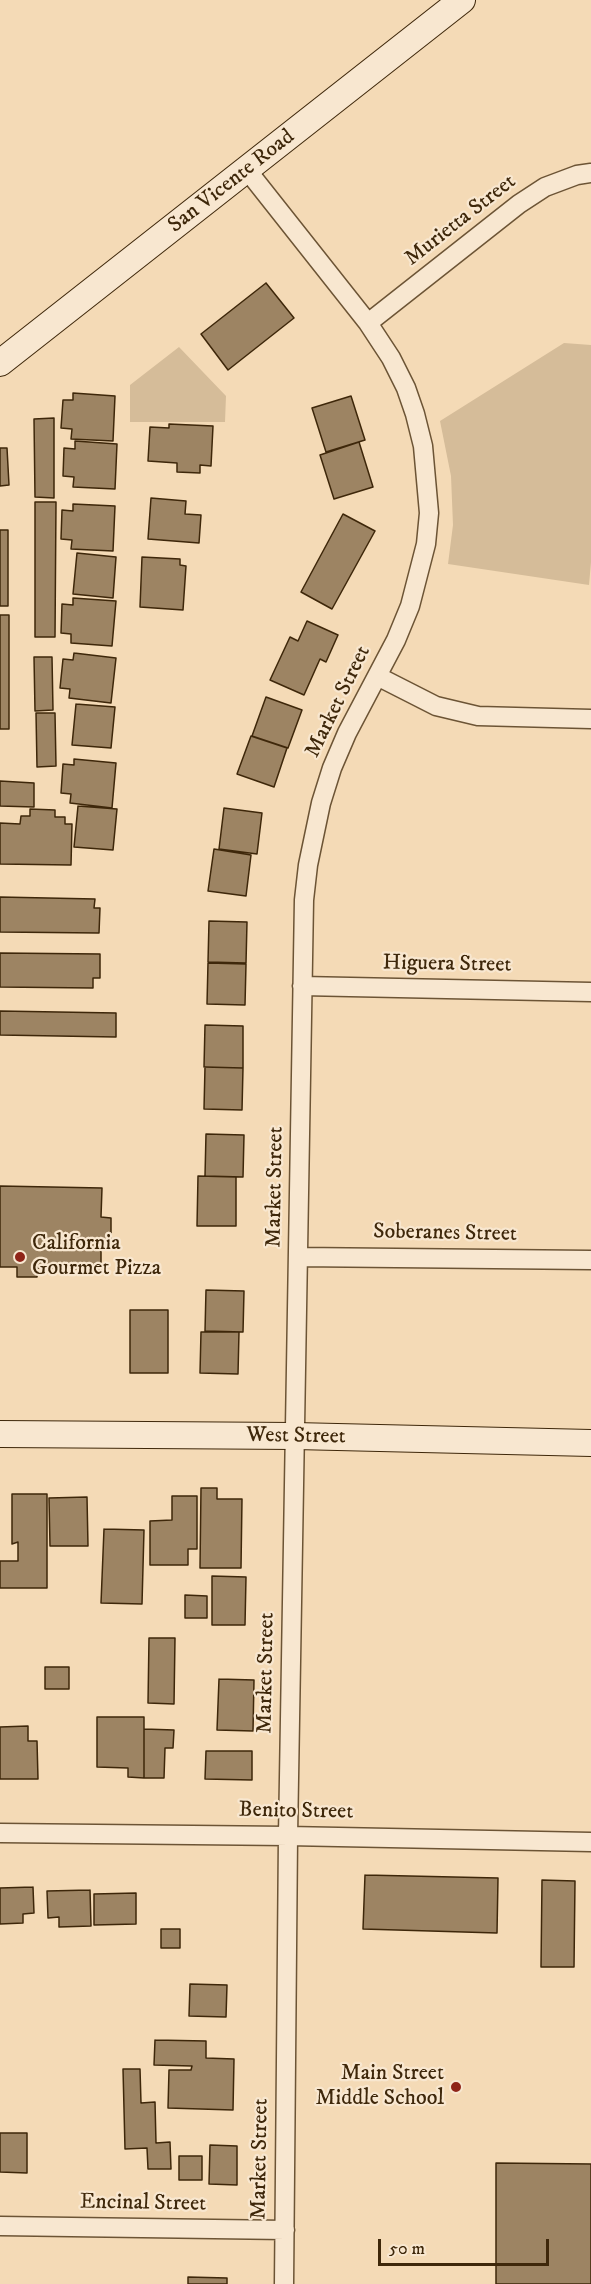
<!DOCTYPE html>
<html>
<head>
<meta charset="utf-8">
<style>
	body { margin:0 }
	#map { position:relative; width:591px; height:2284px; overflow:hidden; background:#f4dab6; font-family:"IM FELL DW Pica",serif }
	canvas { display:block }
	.scale { position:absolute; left:378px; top:2239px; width:171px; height:27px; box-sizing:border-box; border:3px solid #3e270a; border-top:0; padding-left:8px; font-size:18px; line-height:21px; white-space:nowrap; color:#3e270a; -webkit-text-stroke:4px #f8e7d0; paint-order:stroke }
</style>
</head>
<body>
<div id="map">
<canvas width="591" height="2284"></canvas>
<div class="scale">50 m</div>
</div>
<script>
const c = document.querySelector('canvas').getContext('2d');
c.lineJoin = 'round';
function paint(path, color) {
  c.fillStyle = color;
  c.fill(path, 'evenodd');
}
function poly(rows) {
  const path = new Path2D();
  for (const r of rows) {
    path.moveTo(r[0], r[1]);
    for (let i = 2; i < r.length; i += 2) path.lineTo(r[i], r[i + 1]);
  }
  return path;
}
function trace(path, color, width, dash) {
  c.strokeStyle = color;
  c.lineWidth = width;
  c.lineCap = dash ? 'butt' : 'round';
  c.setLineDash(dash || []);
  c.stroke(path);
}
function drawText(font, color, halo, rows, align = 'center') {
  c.font = font + ' "IM FELL DW Pica",serif';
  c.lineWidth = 4.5;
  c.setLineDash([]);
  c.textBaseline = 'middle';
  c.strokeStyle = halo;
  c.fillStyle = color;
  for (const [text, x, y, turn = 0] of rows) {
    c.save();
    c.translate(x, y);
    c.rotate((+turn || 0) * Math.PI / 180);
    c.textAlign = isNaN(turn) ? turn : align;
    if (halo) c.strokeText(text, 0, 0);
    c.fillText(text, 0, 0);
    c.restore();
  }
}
paint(poly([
	[564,343,591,345,591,562,589,585,448,564,453,525,451,476,440,421],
	[179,347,226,396,225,422,130,422,130,385]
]), '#d5bc99');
const building = poly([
	[266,283,294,318,228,370,201,334,266,283],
	[73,393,115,396,113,441,71,439,72,429,61,428,63,400,73,400,73,393],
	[351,396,365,440,326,452,312,408,351,396],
	[54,418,54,498,35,497,34,419,54,418],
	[169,424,213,426,211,466,200,465,200,473,177,472,177,463,148,461,150,427,169,428,169,424],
	[75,441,117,444,115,489,73,487,74,477,63,476,64,448,75,449,75,441],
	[359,442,373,487,334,499,320,455,359,442],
	[0,448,7,448,9,485,0,486,0,448],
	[151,498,186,501,185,514,201,515,199,543,148,539,151,498],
	[35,502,56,502,55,637,35,637,35,502],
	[73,504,115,506,113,551,71,549,72,540,61,539,62,510,73,511,73,504],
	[343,514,375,531,332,609,301,592,343,514],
	[0,530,8,530,8,606,0,606,0,530],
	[77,553,116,557,113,598,73,594,77,553],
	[142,557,180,559,180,565,186,566,183,610,140,607,142,557],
	[73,598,116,601,112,646,71,643,71,634,61,633,62,604,73,605,73,598],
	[0,615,9,615,9,729,0,729,0,615],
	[307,621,338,635,326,662,320,659,304,695,270,680,290,637,298,641,307,621],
	[74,653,116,658,111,703,69,698,70,689,60,688,63,659,73,660,74,653],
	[34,657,52,657,53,710,35,711,34,657],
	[266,697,302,710,288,748,252,736,266,697],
	[76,704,115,707,111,748,72,745,76,704],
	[36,713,55,713,56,766,37,767,36,713],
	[251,736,287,748,274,787,237,774,251,736],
	[74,759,116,763,112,808,70,803,71,794,61,793,63,764,74,765,74,759],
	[0,781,34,783,34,807,0,806,0,781],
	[78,806,117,809,113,850,74,847,78,806],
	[224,808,262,813,257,854,219,849,224,808],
	[30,809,55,810,55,817,65,817,65,824,72,824,71,865,0,864,0,823,20,824,21,816,30,816,30,809],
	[214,849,251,855,246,896,208,891,214,849],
	[0,897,95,899,94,908,100,908,99,933,0,932,0,897],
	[209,921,247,922,246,963,208,962,209,921],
	[0,953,100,954,100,978,93,978,93,988,0,987,0,953],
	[208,963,246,964,245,1005,207,1004,208,963],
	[0,1011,116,1013,116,1037,0,1035,0,1011],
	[205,1025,243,1026,243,1068,204,1067,205,1025],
	[205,1067,243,1068,242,1110,204,1109,205,1067],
	[206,1134,244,1135,243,1177,205,1176,206,1134],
	[198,1176,236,1177,236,1226,197,1226,198,1176],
	[0,1186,102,1188,101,1217,111,1218,111,1248,101,1247,101,1269,37,1268,37,1277,17,1277,17,1267,0,1267,0,1186],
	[206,1290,244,1291,243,1332,205,1331,206,1290],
	[130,1310,168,1310,168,1373,130,1373,130,1310],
	[201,1332,239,1332,238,1374,200,1373,201,1332],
	[201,1488,217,1488,217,1499,242,1499,241,1568,200,1568,201,1488],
	[12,1494,47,1494,47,1588,0,1588,0,1561,18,1561,18,1542,12,1544,12,1494],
	[172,1496,197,1496,197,1549,188,1549,188,1565,150,1565,150,1521,172,1520,172,1496],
	[87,1497,88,1546,50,1546,49,1498,87,1497],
	[104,1529,144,1530,142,1604,101,1603,104,1529],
	[212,1576,246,1577,245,1625,212,1625,212,1576],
	[185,1595,207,1596,207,1618,185,1618,185,1595],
	[149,1638,175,1638,174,1704,148,1703,149,1638],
	[45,1667,69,1667,69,1689,45,1689,45,1667],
	[219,1679,254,1680,253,1731,217,1730,219,1679],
	[97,1717,144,1717,144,1778,128,1777,128,1768,97,1767,97,1717],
	[28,1726,28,1741,37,1741,38,1779,0,1779,0,1727,28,1726],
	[144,1729,174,1730,173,1748,165,1748,164,1778,144,1778,144,1729],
	[206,1751,252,1751,252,1780,205,1779,206,1751],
	[365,1875,498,1878,497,1933,363,1929,365,1875],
	[542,1880,575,1881,574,1967,541,1967,542,1880],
	[33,1887,34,1913,23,1914,23,1923,0,1924,0,1888,33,1887],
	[90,1890,91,1926,59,1927,59,1917,48,1918,47,1891,90,1890],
	[136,1893,136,1924,94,1925,94,1894,136,1893],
	[161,1929,180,1929,180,1948,161,1948,161,1929],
	[190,1984,227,1985,226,2017,189,2016,190,1984],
	[155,2040,206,2041,206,2058,234,2059,233,2110,168,2108,169,2070,191,2070,192,2066,154,2065,155,2040],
	[123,2069,140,2069,141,2103,155,2102,156,2143,170,2142,171,2169,148,2169,147,2148,125,2149,123,2069],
	[0,2133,27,2133,27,2173,0,2172,0,2133],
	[210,2145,237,2146,237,2185,209,2184,210,2145],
	[179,2156,202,2156,202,2180,179,2180,179,2156],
	[496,2163,591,2164,591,2284,496,2284,496,2163],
	[188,2277,227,2278,227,2284,188,2284,188,2277]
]);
paint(building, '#9d8463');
trace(building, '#3e270a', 1.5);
const street = poly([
	[247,170,368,323,391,358,406,388,415,414,423,446,429,513,426,544,410,606,396,640,347,733,332,768,321,803,308,865,304,900,288,1836,284,2284],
	[368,323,519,204,545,187,577,175,591,173],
	[377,676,436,706,478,716,591,719],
	[302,986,591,992],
	[299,1257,591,1260],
	[0,1833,288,1836,591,1842],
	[0,2226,285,2230]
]);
const secondary = poly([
	[0,363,462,0],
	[0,1434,295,1436,591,1443]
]);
trace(street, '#6c5435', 21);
trace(secondary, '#3e270a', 28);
trace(street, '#f8e7d0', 18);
trace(secondary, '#f8e7d0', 26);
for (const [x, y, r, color] of [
	[20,1257,6,"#8f2418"],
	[456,2087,6,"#8f2418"]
]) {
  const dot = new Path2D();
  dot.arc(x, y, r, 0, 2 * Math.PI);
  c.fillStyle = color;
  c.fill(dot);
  trace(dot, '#f8e7d0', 2);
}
drawText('22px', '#3e270a', '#f8e7d0', [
	["San Vicente Road",232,182,-38],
	["Murietta Street",461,221,-38],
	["Market Street",339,702,-64],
	["Higuera Street",447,965,1],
	["Market Street",276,1187,-89],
	["Soberanes Street",445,1234,1],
	["West Street",296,1437,1],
	["Market Street",267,1673,-89],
	["Benito Street",296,1812,1],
	["Market Street",261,2159,-89],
	["Encinal Street",143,2204,1]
]);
drawText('22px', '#3e270a', '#f8e7d0', [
	["California",32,1244],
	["Gourmet Pizza",32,1269],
	["Main Street",444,2074,"right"],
	["Middle School",444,2099,"right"]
], 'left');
</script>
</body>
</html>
